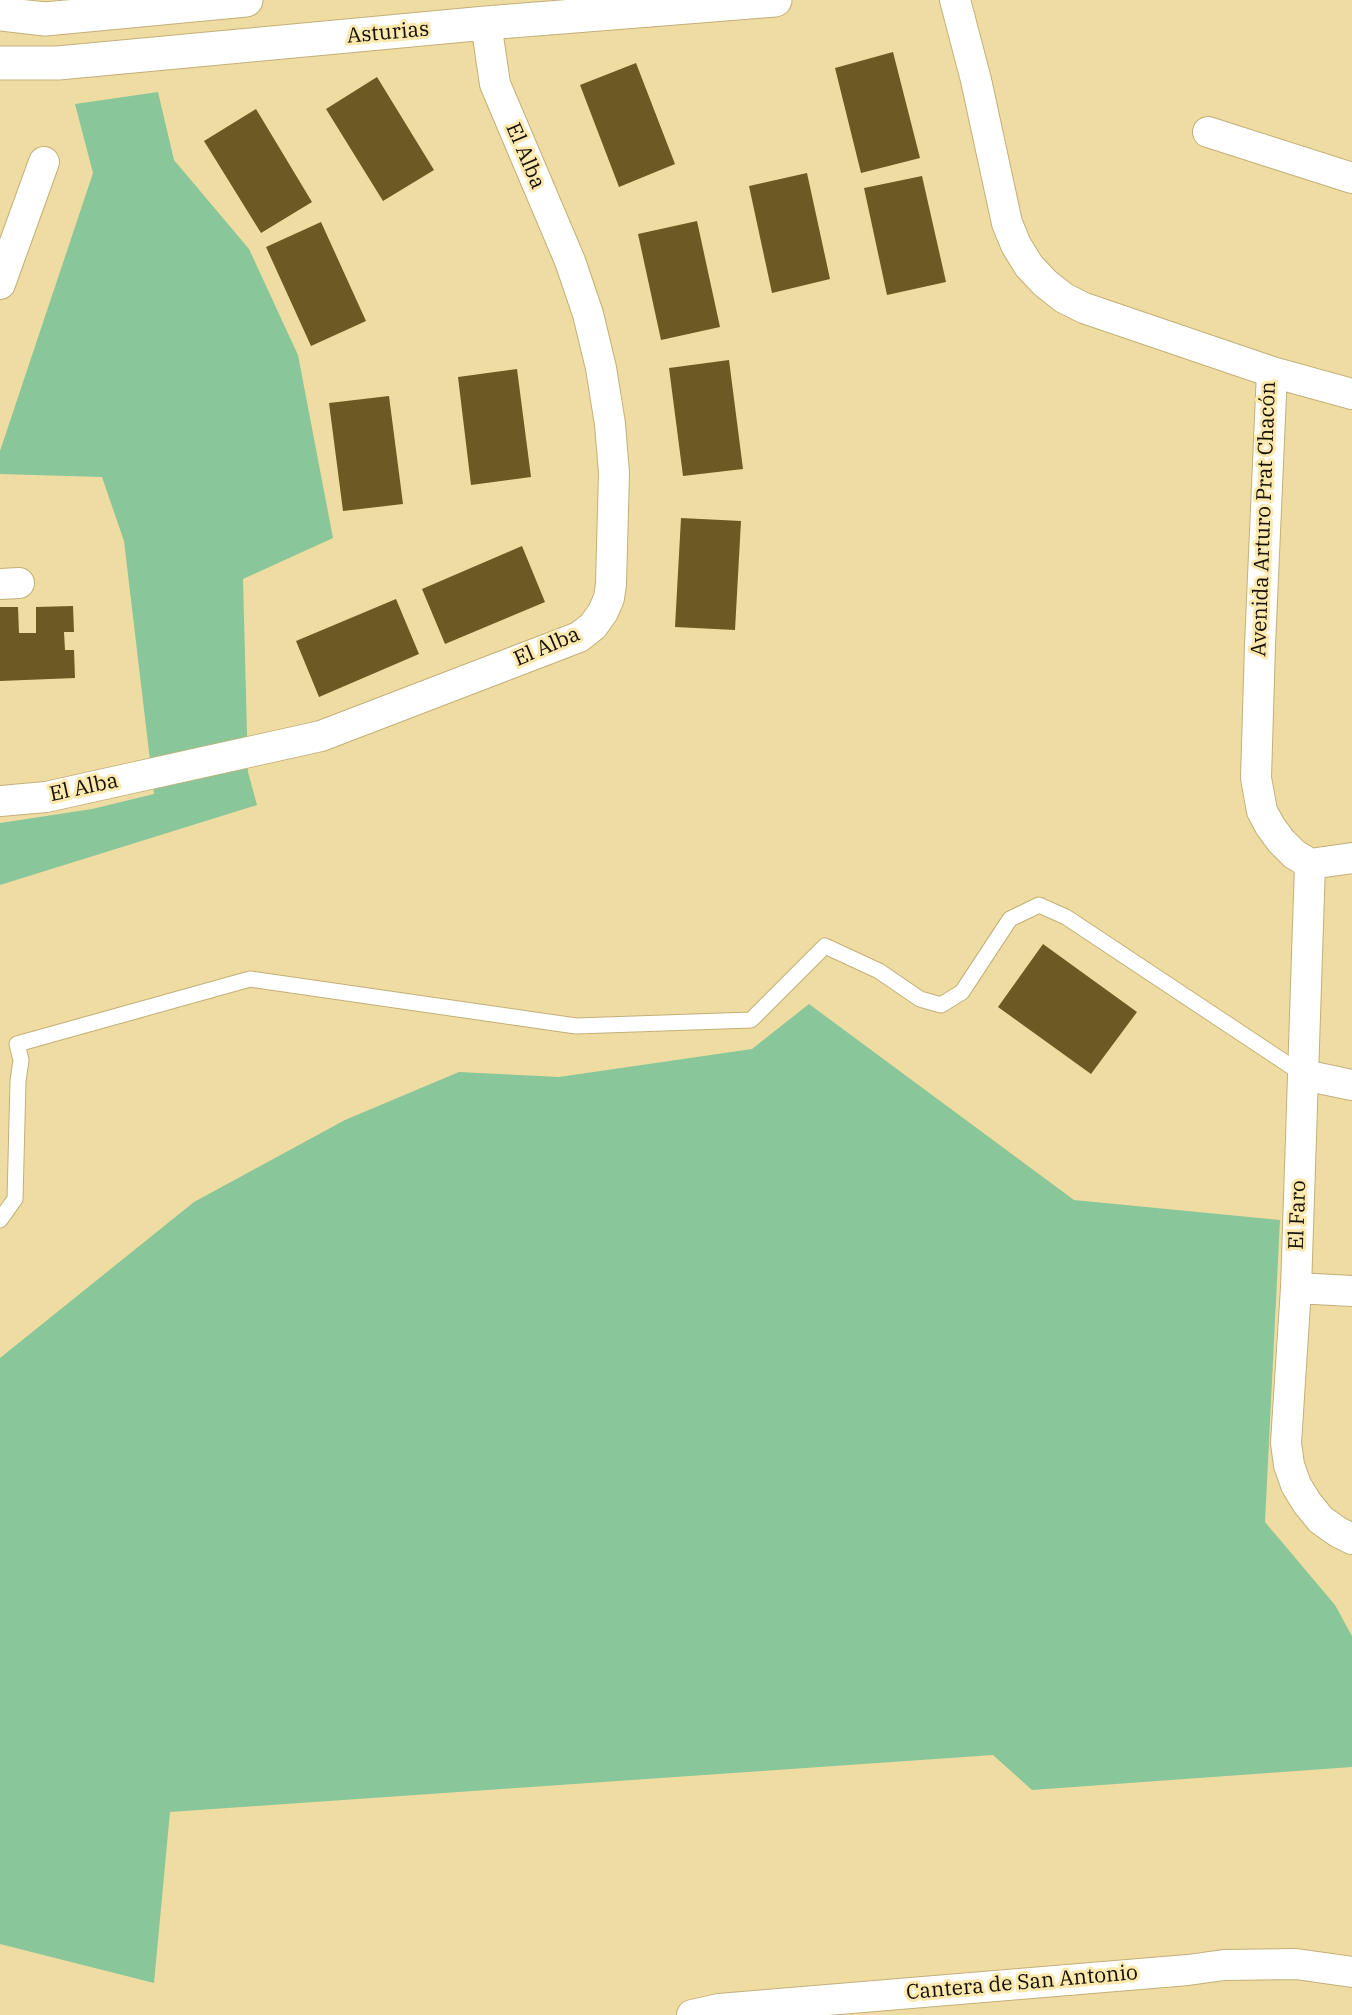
<!DOCTYPE html>
<html>
<head>
<meta charset="utf-8">
<style>
	body { margin:0 }
	canvas { display:block; background:#eedca2 }
</style>
</head>
<body>
<canvas width="1352" height="2015"></canvas>
<script>
const c = document.querySelector('canvas').getContext('2d');
c.lineJoin = 'round';
function paint(path, color) {
  c.fillStyle = color;
  c.fill(path, 'evenodd');
}
function poly(rows) {
  const path = new Path2D();
  for (const r of rows) {
    path.moveTo(r[0], r[1]);
    for (let i = 2; i < r.length; i += 2) path.lineTo(r[i], r[i + 1]);
  }
  return path;
}
function trace(path, color, width, dash) {
  c.strokeStyle = color;
  c.lineWidth = width;
  c.lineCap = dash ? 'butt' : 'round';
  c.setLineDash(dash || []);
  c.stroke(path);
}
function drawText(font, color, halo, rows, align = 'center') {
  c.font = font + ' "IBM Plex Serif",serif';
  c.lineWidth = 6;
  c.setLineDash([]);
  c.textBaseline = 'middle';
  c.strokeStyle = halo;
  c.fillStyle = color;
  for (const [text, x, y, turn = 0] of rows) {
    c.save();
    c.translate(x, y);
    c.rotate((+turn || 0) * Math.PI / 180);
    c.textAlign = isNaN(turn) ? turn : align;
    if (halo) c.strokeText(text, 0, 0);
    c.fillText(text, 0, 0);
    c.restore();
  }
}
paint(poly([
	[158,92,174,160,249,249,298,355,333,538,243,579,248,772,257,805,0,885,0,823,92,809,154,794,124,541,102,477,0,474,0,451,93,173,75,104],
	[809,1004,1074,1200,1280,1220,1265,1522,1335,1605,1352,1636,1352,1767,1032,1790,993,1755,170,1812,154,1983,0,1944,0,1358,194,1202,345,1120,459,1072,559,1077,752,1049]
]), '#89c79a');
paint(poly([
	[893,52,920,158,861,173,835,68],
	[636,63,675,164,619,187,580,85],
	[377,77,434,170,383,201,326,109],
	[256,109,312,202,261,233,204,141],
	[807,173,830,279,772,293,749,186],
	[922,176,946,282,887,295,864,188],
	[697,221,720,327,661,340,638,234],
	[321,222,366,321,311,346,266,247],
	[729,360,743,469,683,476,669,368],
	[517,369,531,477,471,485,458,377],
	[389,396,403,504,343,511,329,403],
	[681,518,741,521,735,630,675,627],
	[522,546,545,602,445,644,422,589],
	[396,599,419,654,319,697,296,641],
	[73,606,74,632,64,632,65,650,74,650,75,678,0,681,0,607,18,607,19,633,36,633,36,607],
	[1043,944,1137,1012,1091,1074,998,1007]
]), '#6b5a23');
const lane = poly([
	[0,1220,15,1199,18,1081,21,1060,17,1044,250,979,576,1026,751,1020,825,946,879,971,920,999,941,1005,962,992,1010,919,1039,905,1066,917,1304,1075]
]);
const street = poly([
	[955,0,976,80,1007,223,1016,245,1029,266,1045,283,1064,298,1084,308,1272,372,1352,394],
	[1208,132,1352,178],
	[0,284,44,162],
	[1272,372,1260,645,1256,778,1262,811,1270,826,1281,841,1294,854,1310,864],
	[0,584,19,583],
	[0,801,46,797,321,736,579,637,593,626,603,612,609,598,611,584,614,473,610,424,601,368,588,314,570,261,495,84,486,23],
	[1310,864,1296,1288,1286,1443,1289,1465,1296,1485,1307,1503,1321,1520,1338,1532,1352,1539],
	[1310,864,1352,858],
	[1304,1075,1352,1085],
	[1296,1288,1352,1291],
	[692,2015,719,2009,1188,1970,1224,1965,1296,1964,1352,1972]
]);
const secondary = poly([
	[0,14,45,19,246,0],
	[0,63,58,63,486,23,775,0]
]);
trace(lane, '#c2b078', 17);
trace(street, '#c2b078', 32);
trace(secondary, '#c2b078', 35);
trace(lane, '#fff', 15);
trace(street, '#fff', 30);
trace(secondary, '#fff', 33);
drawText('21px', '#140e00', '#fbe9af', [
	["Asturias",388,33,-5],
	["El Alba",525,156,67],
	["Avenida Arturo Prat Chacón",1264,519,-88],
	["El Alba",547,647,-23],
	["El Alba",84,788,-12],
	["El Faro",1298,1215,-88],
	["Cantera de San Antonio",1022,1983,-5]
]);
</script>
</body>
</html>
